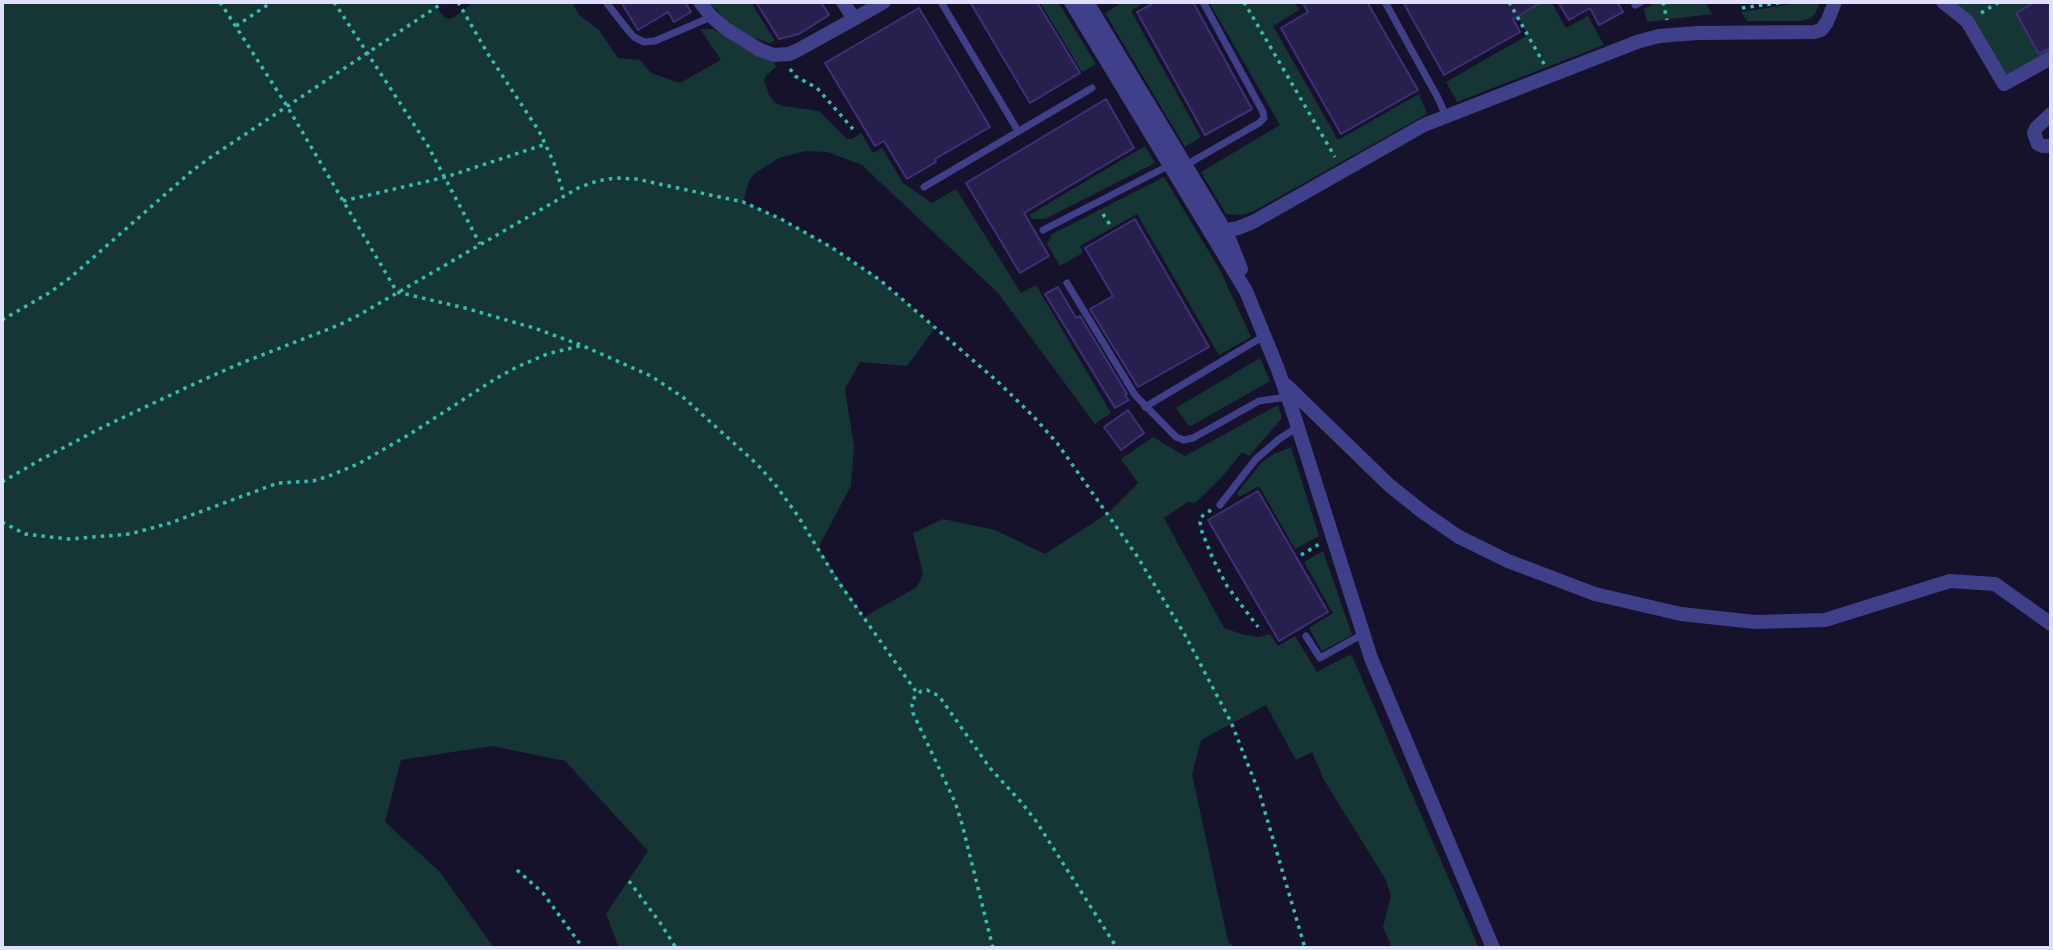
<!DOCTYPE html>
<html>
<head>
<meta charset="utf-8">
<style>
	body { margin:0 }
	#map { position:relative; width:2053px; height:950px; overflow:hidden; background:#16122c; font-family:Poppins,sans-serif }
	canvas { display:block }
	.frame { position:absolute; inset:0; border:4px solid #e1dffe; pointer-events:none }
</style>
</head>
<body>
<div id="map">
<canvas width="2053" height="950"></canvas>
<div class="frame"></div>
</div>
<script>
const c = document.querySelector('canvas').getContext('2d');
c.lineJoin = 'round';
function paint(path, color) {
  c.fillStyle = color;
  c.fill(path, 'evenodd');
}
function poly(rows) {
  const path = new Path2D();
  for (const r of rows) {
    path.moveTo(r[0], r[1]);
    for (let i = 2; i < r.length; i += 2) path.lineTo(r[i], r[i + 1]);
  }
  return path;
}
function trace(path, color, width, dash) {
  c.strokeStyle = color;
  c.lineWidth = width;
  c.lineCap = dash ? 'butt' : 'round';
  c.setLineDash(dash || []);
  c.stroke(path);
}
paint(poly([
	[2,2,433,2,444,17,449,19,454,17,474,2,572,2,579,15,599,30,618,58,640,60,651,73,680,83,721,60,700,29,713,29,751,53,774,62,776,67,766,76,764,80,769,95,775,103,783,106,819,111,847,139,852,139,861,133,873,153,882,148,903,183,932,203,956,189,1021,293,1036,285,1111,413,1095,424,998,293,862,165,827,152,805,151,779,158,755,173,749,181,743,202,781,219,831,247,880,280,935,328,907,366,860,362,845,389,854,447,851,486,818,548,864,617,917,587,923,574,913,533,943,519,995,530,1045,554,1108,513,1138,483,1121,459,1153,437,1185,456,1278,405,1282,418,1249,456,1242,452,1221,478,1195,503,1188,502,1164,518,1224,628,1244,635,1259,637,1270,634,1278,646,1295,636,1317,672,1349,655,1352,656,1479,948,1392,948,1383,927,1391,896,1386,880,1324,780,1312,752,1296,760,1266,705,1201,740,1192,774,1228,941,1234,948,619,948,606,914,648,851,565,761,492,746,401,760,385,822,440,872,494,948,2,948],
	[710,2,751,2,775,41,769,43,750,36,725,20],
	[1040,2,1058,2,1096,64,1082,72],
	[1123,2,1145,2,1131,11,1201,137,1185,147,1105,13],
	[1209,2,1294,2,1299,10,1273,26,1338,140,1419,94,1427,114,1254,211,1243,215,1226,214,1201,172,1280,125],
	[1509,2,1551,2,1566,28,1588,16,1604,45,1457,102,1446,82,1528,35],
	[1656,2,1705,2,1712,14,1647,22,1644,9],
	[1805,2,1820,2,1815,14,1811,18,1801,21,1747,21,1741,12],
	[1943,2,2051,2,2051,58,2004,84,1967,21],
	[1145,146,1155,163,1045,219,1032,219,1029,215],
	[1164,177,1220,270,1251,337,1219,355,1137,214,1080,246,1083,253,1060,266,1047,244,1052,234],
	[1260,358,1270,381,1191,426,1188,425,1176,408],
	[1291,447,1319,536,1295,549,1259,486,1239,497,1237,493,1262,462,1274,454],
	[1323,551,1352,635,1322,651,1309,628,1333,613,1304,562]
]), '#153634');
const building = poly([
	[621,2,685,2,691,12,674,22,668,12,638,30,621,2],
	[756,2,821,2,829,15,799,34,779,39,756,2],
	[970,2,1037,2,1080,73,1030,103,970,2],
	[1156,2,1193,2,1252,109,1205,135,1137,12,1156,2],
	[1302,2,1367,2,1418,90,1341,134,1281,28,1308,12,1302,2],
	[1403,2,1542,2,1513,19,1520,32,1444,75,1403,2],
	[1558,2,1617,2,1623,12,1599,25,1590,8,1569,20,1558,2],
	[2035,2,2051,2,2051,48,2039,54,2016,13,2035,2],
	[919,8,990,127,935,159,936,162,907,179,884,141,875,146,825,63,919,8],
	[1106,99,1134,148,1024,213,1049,256,1020,273,966,183,1106,99],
	[1135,219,1209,347,1138,387,1090,309,1113,296,1085,248,1135,219],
	[1058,287,1076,318,1080,316,1127,394,1125,395,1129,400,1115,408,1045,294,1058,287],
	[1128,410,1144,433,1121,450,1104,427,1128,410],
	[1258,491,1328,612,1279,641,1208,520,1258,491]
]);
paint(building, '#271f4d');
trace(building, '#3e3178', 2);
trace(poly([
	[220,2,287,106,397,292,465,308,534,328,581,345,651,376,684,398,758,465,777,487,798,516,835,577,917,693],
	[334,2,428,146,480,244],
	[458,2,488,54,539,131,554,163,564,195],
	[1244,2,1335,157],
	[1509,2,1544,64],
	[1663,2,1667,20],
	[1713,2,1713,3],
	[1742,8,1784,2],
	[1981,13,1999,2],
	[236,26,272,2],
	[790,69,795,76,817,88,853,129],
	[343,201,446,177,546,144],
	[1103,214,1112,228],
	[2,320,49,293,71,277,193,170,211,157,444,2],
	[2,482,40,460,103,427,196,383,239,364,339,325,359,315,578,188,597,181,615,178,636,179,743,202,781,219,831,247,880,280,997,381,1033,416,1057,443,1137,556,1185,635,1231,722,1260,795,1305,948],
	[1211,510,1201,517,1200,522,1202,532,1213,559,1227,586,1258,627],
	[2,522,25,534,68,539,130,534,170,523,278,483,313,481,329,476,358,464,410,434,495,379,517,367,547,354,580,346],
	[1301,555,1321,543],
	[517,870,543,893,583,948],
	[629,881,661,924,676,948],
	[993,948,962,824,955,802,913,713,912,705,913,699,921,691,927,690,939,696,990,768,1021,802,1036,821,1117,948]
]), '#34bdb1', 3.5, [3.5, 5]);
trace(poly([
	[606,2,627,29,634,37,644,42,655,41,711,17],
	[941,2,1018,131],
	[1385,2,1438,98,1446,116],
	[1635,5,1641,2],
	[1186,165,1259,123,1264,118,1263,112,1203,2],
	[924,187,1092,88],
	[1043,230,1170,165],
	[1067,283,1135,395,1176,437,1184,440,1193,438,1259,401,1287,397],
	[1145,407,1264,336],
	[1220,505,1255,460,1279,439,1298,427],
	[1306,636,1320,658,1363,634]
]), '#403f8a', 7);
trace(poly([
	[700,2,711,16,726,29,760,50,774,55,789,54,798,50,854,19],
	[843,2,854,19,884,2],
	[1071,2,1246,291,1277,367,1293,412,1371,658,1493,948],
	[1087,2,1215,214,1228,236,1241,269],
	[1943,2,1967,21,2004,84,2051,58],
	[2051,114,2036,128,2034,133,2038,144,2043,146,2051,146],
	[1211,233,1238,228,1253,222,1424,125,1637,42,1659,36,1697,33,1814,32,1821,30,1827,22,1835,2],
	[1286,385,1389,485,1424,513,1459,537,1508,561,1595,594,1681,614,1755,622,1825,620,1950,581,1995,584,2051,624]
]), '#403f8a', 14);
</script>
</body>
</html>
